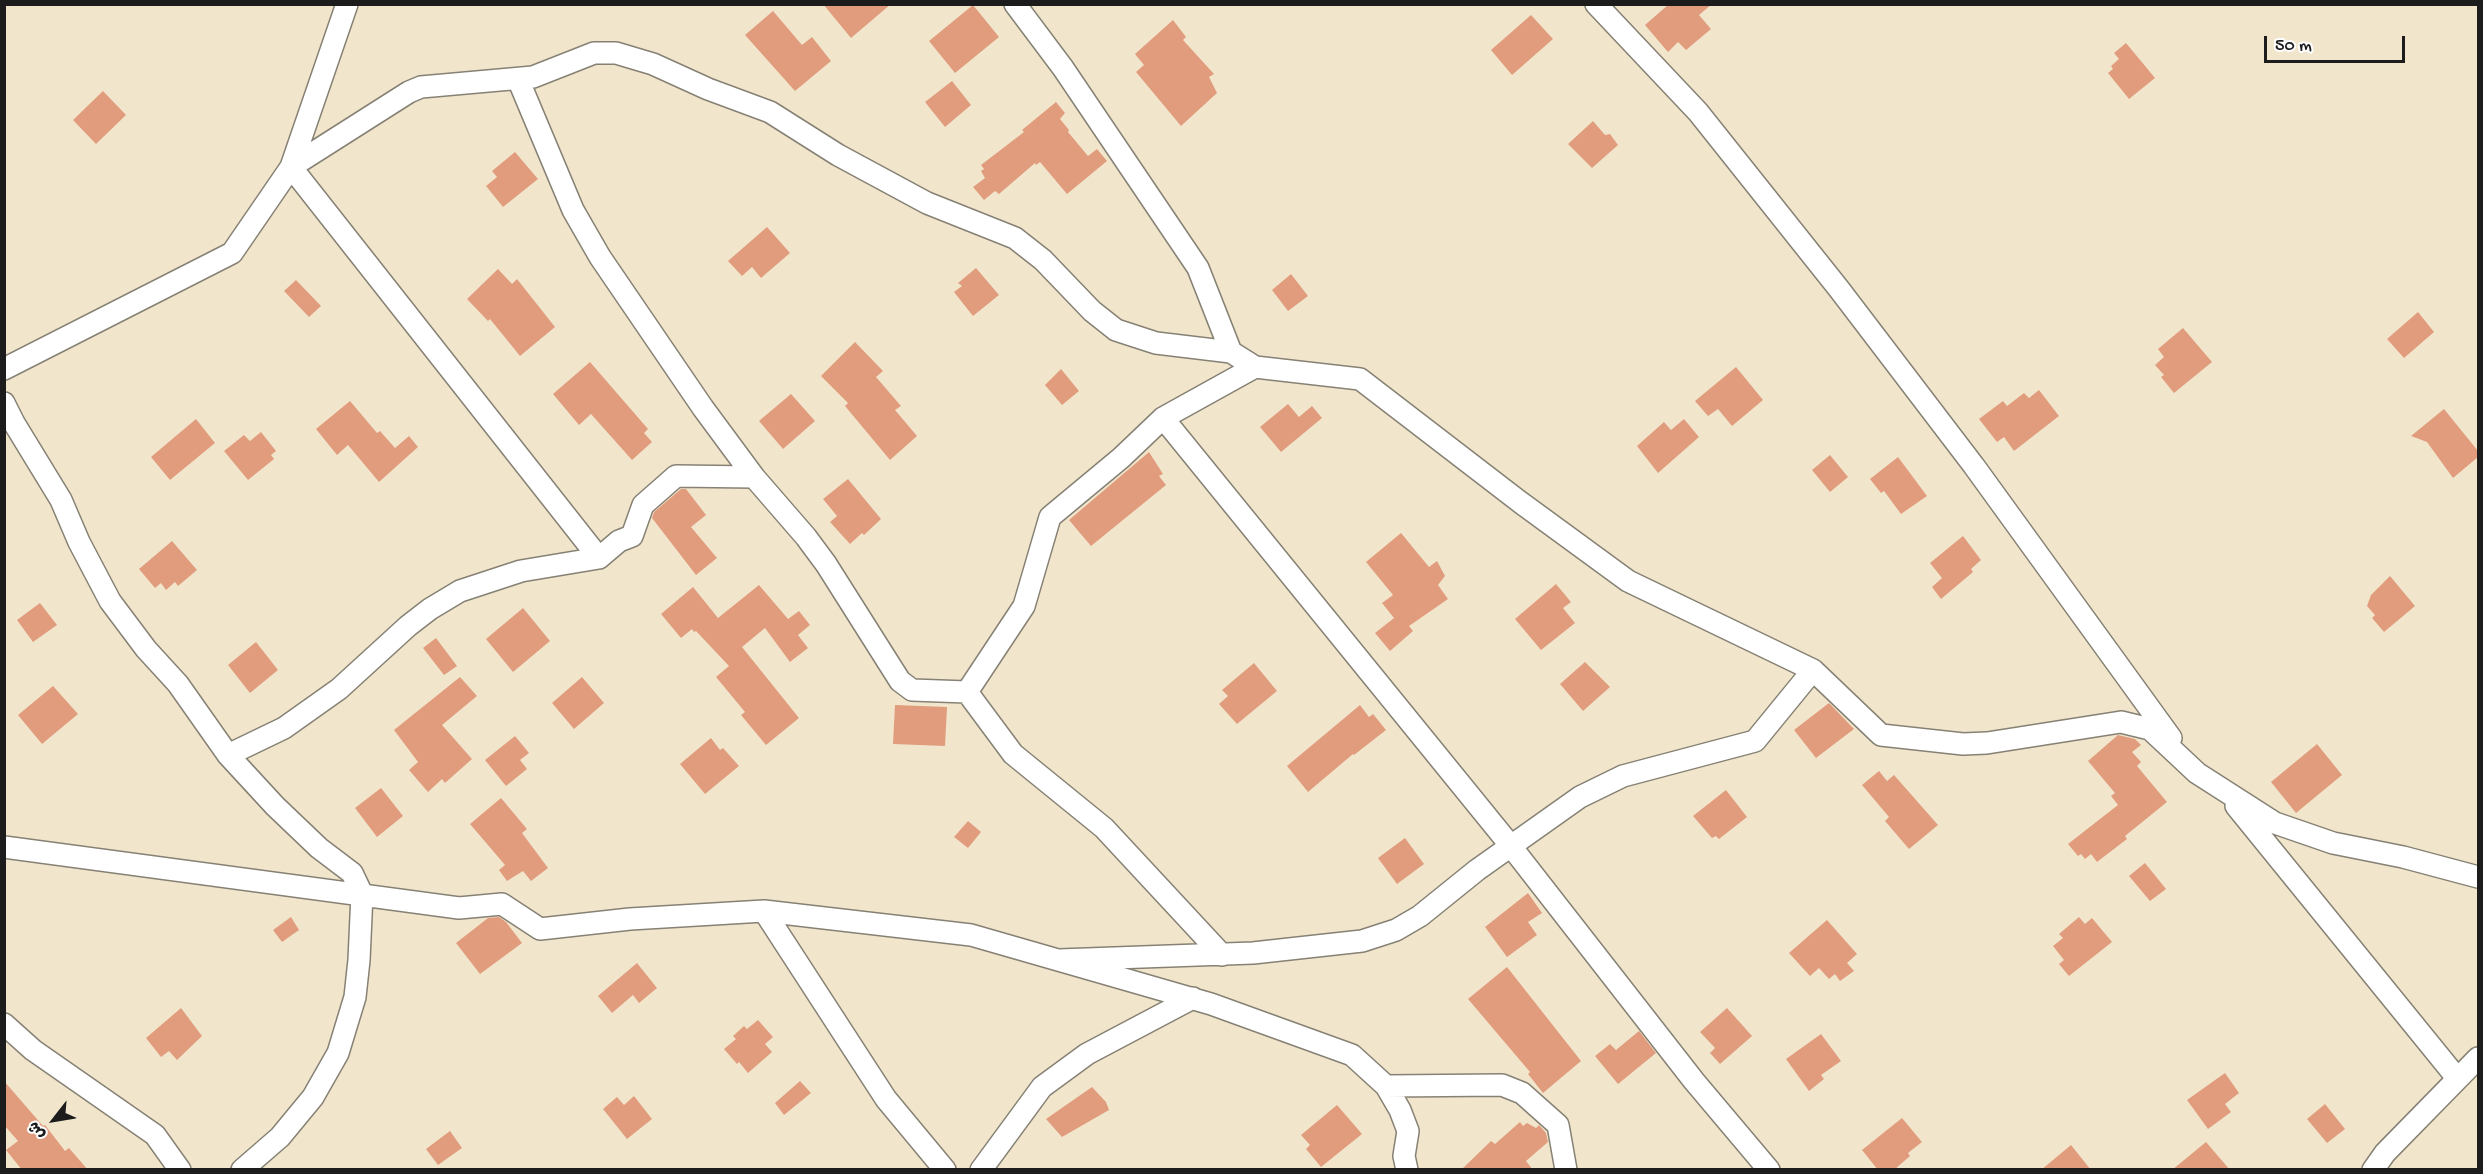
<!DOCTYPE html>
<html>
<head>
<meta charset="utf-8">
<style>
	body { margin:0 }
	#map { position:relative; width:2483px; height:1174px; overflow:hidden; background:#f1e6cc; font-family:"Gochi Hand","Playpen Sans Arabic",sans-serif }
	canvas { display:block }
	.frame { position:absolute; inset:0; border:6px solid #1c1c1c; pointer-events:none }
	.north { position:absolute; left:24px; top:1090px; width:60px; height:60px; -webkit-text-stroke:4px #fff; paint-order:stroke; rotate:239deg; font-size:16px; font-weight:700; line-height:24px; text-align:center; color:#1c1c1c }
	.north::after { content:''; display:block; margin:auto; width:21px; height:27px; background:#1c1c1c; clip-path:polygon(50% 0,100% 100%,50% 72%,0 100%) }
	.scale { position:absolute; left:2264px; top:36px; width:141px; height:27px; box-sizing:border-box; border:3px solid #1c1c1c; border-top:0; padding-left:8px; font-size:18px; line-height:21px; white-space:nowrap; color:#1c1c1c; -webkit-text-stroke:4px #fff; paint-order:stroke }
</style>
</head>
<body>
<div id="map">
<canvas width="2483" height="1174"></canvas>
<div class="frame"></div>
<div class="north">ش</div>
<div class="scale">50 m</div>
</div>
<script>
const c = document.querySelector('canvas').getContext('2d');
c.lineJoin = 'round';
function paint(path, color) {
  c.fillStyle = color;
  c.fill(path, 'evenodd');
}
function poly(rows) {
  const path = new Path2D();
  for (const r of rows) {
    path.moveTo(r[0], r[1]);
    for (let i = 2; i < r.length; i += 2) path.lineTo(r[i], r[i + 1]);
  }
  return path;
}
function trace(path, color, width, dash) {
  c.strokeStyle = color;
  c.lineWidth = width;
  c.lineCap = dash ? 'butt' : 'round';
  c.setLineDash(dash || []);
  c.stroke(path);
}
paint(poly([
	[823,4,891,4,851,38],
	[1669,4,1712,4,1699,15,1711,29,1686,50,1678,42,1668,52,1645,25],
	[973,5,999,37,955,73,929,41],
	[773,11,802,45,812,37,831,61,795,91,745,35],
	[1531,15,1553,39,1512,75,1491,50],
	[1173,20,1186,37,1183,40,1214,74,1209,77,1217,93,1181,126,1136,72,1144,65,1135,54],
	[2126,43,2155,78,2129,99,2108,73,2113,69,2111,66,2119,59,2114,53],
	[952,81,971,105,945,127,925,102],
	[103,91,126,115,96,144,73,120],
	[1056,102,1065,113,1060,119,1069,130,1068,132,1088,156,1097,149,1107,161,1067,194,1040,162,1036,165,1035,163,999,194,995,191,984,200,973,187,985,178,981,171,984,169,981,165,1024,132,1022,130],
	[1593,121,1605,135,1610,134,1618,145,1592,168,1568,144],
	[515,152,538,179,503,207,486,186,497,177,492,171],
	[767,227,790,253,761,278,752,267,742,276,728,261],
	[976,268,999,295,973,316,954,292,962,286,958,283],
	[498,269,512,284,517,279,555,327,520,356,490,319,488,321,467,299],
	[1291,274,1308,296,1288,311,1272,290],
	[296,280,321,306,309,317,284,291],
	[2418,312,2434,332,2404,358,2387,339],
	[2183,328,2212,362,2174,393,2161,377,2164,375,2155,365,2164,357,2158,349],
	[855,342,883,371,876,377,901,406,895,410,917,436,890,460,845,406,848,403,821,376],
	[590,362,648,429,644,433,652,442,632,460,591,414,579,425,553,394],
	[1736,367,1763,400,1732,426,1718,409,1708,416,1695,401],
	[1061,369,1079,391,1062,405,1045,385],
	[2039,390,2059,416,2014,451,2004,437,1997,442,1979,419,2003,401,2007,406,2024,393,2029,398],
	[791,394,815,421,783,449,759,421],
	[350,401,377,433,380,431,395,448,409,436,418,447,379,482,348,445,337,455,316,429],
	[1288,404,1299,417,1312,406,1322,418,1281,452,1260,427],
	[2444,409,2478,451,2478,457,2453,478,2427,442,2411,436],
	[196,419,215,443,170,480,151,457],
	[1684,419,1699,437,1658,473,1637,446,1664,422,1671,430],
	[261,432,276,451,271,455,274,459,248,480,224,451,244,435,250,441],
	[1149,452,1163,474,1159,476,1166,485,1091,546,1069,520],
	[1830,455,1848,477,1830,492,1812,470],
	[1898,457,1927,496,1901,514,1884,491,1881,493,1870,479],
	[848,479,881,519,864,535,862,533,850,544,830,522,837,516,823,499],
	[681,489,686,489,706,515,691,527,717,558,696,575,652,518,654,512],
	[1401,533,1429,567,1437,561,1445,576,1438,585,1448,599,1409,626,1413,631,1390,651,1375,633,1394,618,1382,603,1393,595,1366,562],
	[1963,536,1981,560,1971,569,1973,572,1941,599,1932,587,1942,578,1930,563],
	[172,541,197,570,178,586,175,582,166,590,161,583,155,588,139,569],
	[2390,576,2415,606,2384,632,2372,618,2375,615,2367,606,2371,595],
	[1556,584,1571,602,1563,608,1575,623,1541,650,1515,619],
	[759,585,788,619,799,611,810,625,798,635,808,648,790,662,765,628,742,647,799,718,766,745,741,715,745,712,716,677,729,666,696,631,694,632,692,629,681,638,661,614,693,587,718,618],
	[40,603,57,625,33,642,17,620],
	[523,608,550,641,513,672,486,639],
	[436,638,457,666,444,675,423,648],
	[256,642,278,670,250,693,228,665],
	[1585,662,1610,687,1583,711,1560,684],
	[1254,663,1277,691,1237,724,1219,704,1228,696,1222,690],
	[460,677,477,696,442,725,472,759,445,783,442,779,428,792,409,770,418,762,394,730],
	[582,677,604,703,574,729,552,703],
	[53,686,78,714,42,744,18,715],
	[1829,703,1854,729,1816,758,1794,730],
	[895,705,947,707,945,746,893,744],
	[1360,705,1369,717,1373,714,1386,730,1354,755,1353,754,1308,792,1287,766],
	[2118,735,2135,739,2141,745,2132,752,2141,762,2137,766,2167,802,2125,836,2127,839,2097,862,2091,854,2085,859,2081,854,2078,856,2068,844,2118,805,2111,796,2115,793,2088,761],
	[515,736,529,753,520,760,527,769,506,786,485,760],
	[711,738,720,750,723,748,739,766,705,794,680,764],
	[2317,744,2342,775,2296,813,2271,782],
	[1879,771,1887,781,1894,775,1938,825,1909,849,1885,821,1889,817,1862,785],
	[381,788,403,816,377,837,355,808],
	[1726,790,1747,817,1719,839,1716,836,1712,838,1693,816],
	[501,798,527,829,522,833,548,868,531,881,523,871,507,881,499,870,505,865,470,824],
	[968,821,981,832,968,848,954,837],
	[1405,838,1424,864,1397,884,1378,858],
	[2145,863,2166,889,2150,901,2129,876],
	[1528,893,1542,913,1528,922,1537,935,1507,957,1485,927],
	[291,917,299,930,282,942,273,930],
	[499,917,506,922,522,943,480,974,456,943,488,918],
	[2079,917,2085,924,2092,918,2112,942,2069,976,2059,964,2064,960,2053,946,2063,938,2059,934],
	[1827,920,1857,954,1847,963,1854,971,1840,981,1835,974,1829,979,1819,968,1810,976,1789,953],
	[637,963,657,988,639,1003,633,995,612,1013,598,996],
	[1507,967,1581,1061,1543,1093,1528,1074,1530,1072,1468,999],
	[181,1008,202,1036,177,1060,169,1051,161,1057,146,1038],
	[1727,1008,1752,1036,1720,1064,1710,1053,1715,1048,1700,1032],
	[758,1020,773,1037,765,1044,772,1052,748,1073,739,1062,737,1064,724,1049,736,1039,733,1036,744,1026,747,1029],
	[1639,1031,1656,1053,1618,1084,1595,1056,1610,1044,1616,1050],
	[1821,1034,1841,1061,1821,1075,1824,1079,1809,1091,1786,1059],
	[2225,1073,2239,1093,2225,1104,2231,1112,2208,1129,2187,1100],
	[4,1081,43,1126,45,1125,65,1151,69,1148,88,1170,22,1170,6,1150,18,1141,4,1125],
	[800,1081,811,1093,784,1115,775,1103],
	[1092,1087,1106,1102,1109,1110,1062,1137,1046,1119],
	[634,1096,652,1119,627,1139,603,1109,617,1097,624,1105],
	[2325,1104,2345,1129,2327,1143,2307,1119],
	[1337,1105,1362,1134,1321,1167,1306,1149,1310,1145,1301,1135],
	[1902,1118,1922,1142,1908,1153,1910,1156,1894,1170,1878,1170,1862,1150],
	[1520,1122,1523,1126,1527,1123,1536,1128,1539,1125,1546,1133,1548,1142,1526,1161,1533,1170,1461,1170,1491,1141,1495,1144],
	[450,1131,462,1148,438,1165,426,1149],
	[2206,1142,2230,1170,2172,1170],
	[2071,1145,2091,1170,2041,1170]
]), '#e19c7e');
const minor = poly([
	[347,4,291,167,599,558],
	[1015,4,1063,68,1198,268,1231,352],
	[1596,4,1698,112,1839,289,1974,466,2171,738],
	[518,79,573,210,600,257,703,408,754,477,806,537,826,564,900,681,912,690,967,692,1013,754,1104,828,1222,955],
	[4,369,232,253,291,167,409,92,421,87,533,77,594,53,616,53,653,64,708,89,770,112,838,155,927,203,1015,238,1043,260,1092,311,1116,330,1156,343,1231,352,1255,367,1360,379,1520,502,1628,581,1813,670],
	[4,403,14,423,61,500,79,542,110,601,146,649,178,684,228,755,275,806,319,848,352,873,362,894,359,960,355,997,338,1053,313,1097,280,1137,242,1170],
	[1163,418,1510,845,1694,1081,1769,1170],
	[967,692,1024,606,1050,517,1121,458,1163,418,1255,367],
	[228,755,284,728,339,689,408,626,430,609,460,591,521,571,599,558,619,541,632,536,643,505,676,476,754,477],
	[2236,806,2457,1078],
	[4,847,459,908,502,904,540,929,630,919,764,911,971,935,1211,1004,1352,1055,1386,1086,1400,1110,1408,1131,1404,1156,1407,1170],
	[764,911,886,1099,945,1170],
	[1059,960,1253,953,1362,941,1396,930,1420,916,1477,870,1580,797,1623,776,1755,741,1813,670,1881,735,1963,744,1987,743,2121,722,2150,729,2197,773,2275,823,2333,843,2403,857,2478,877],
	[4,1024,33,1050,155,1135,180,1170],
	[1386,1086,1502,1085,1522,1093,1558,1125,1566,1170],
	[981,1170,1042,1087,1087,1054,1193,998],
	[2373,1170,2385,1153,2478,1058]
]);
trace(minor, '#868174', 24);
trace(minor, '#fff', 21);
</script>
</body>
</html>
